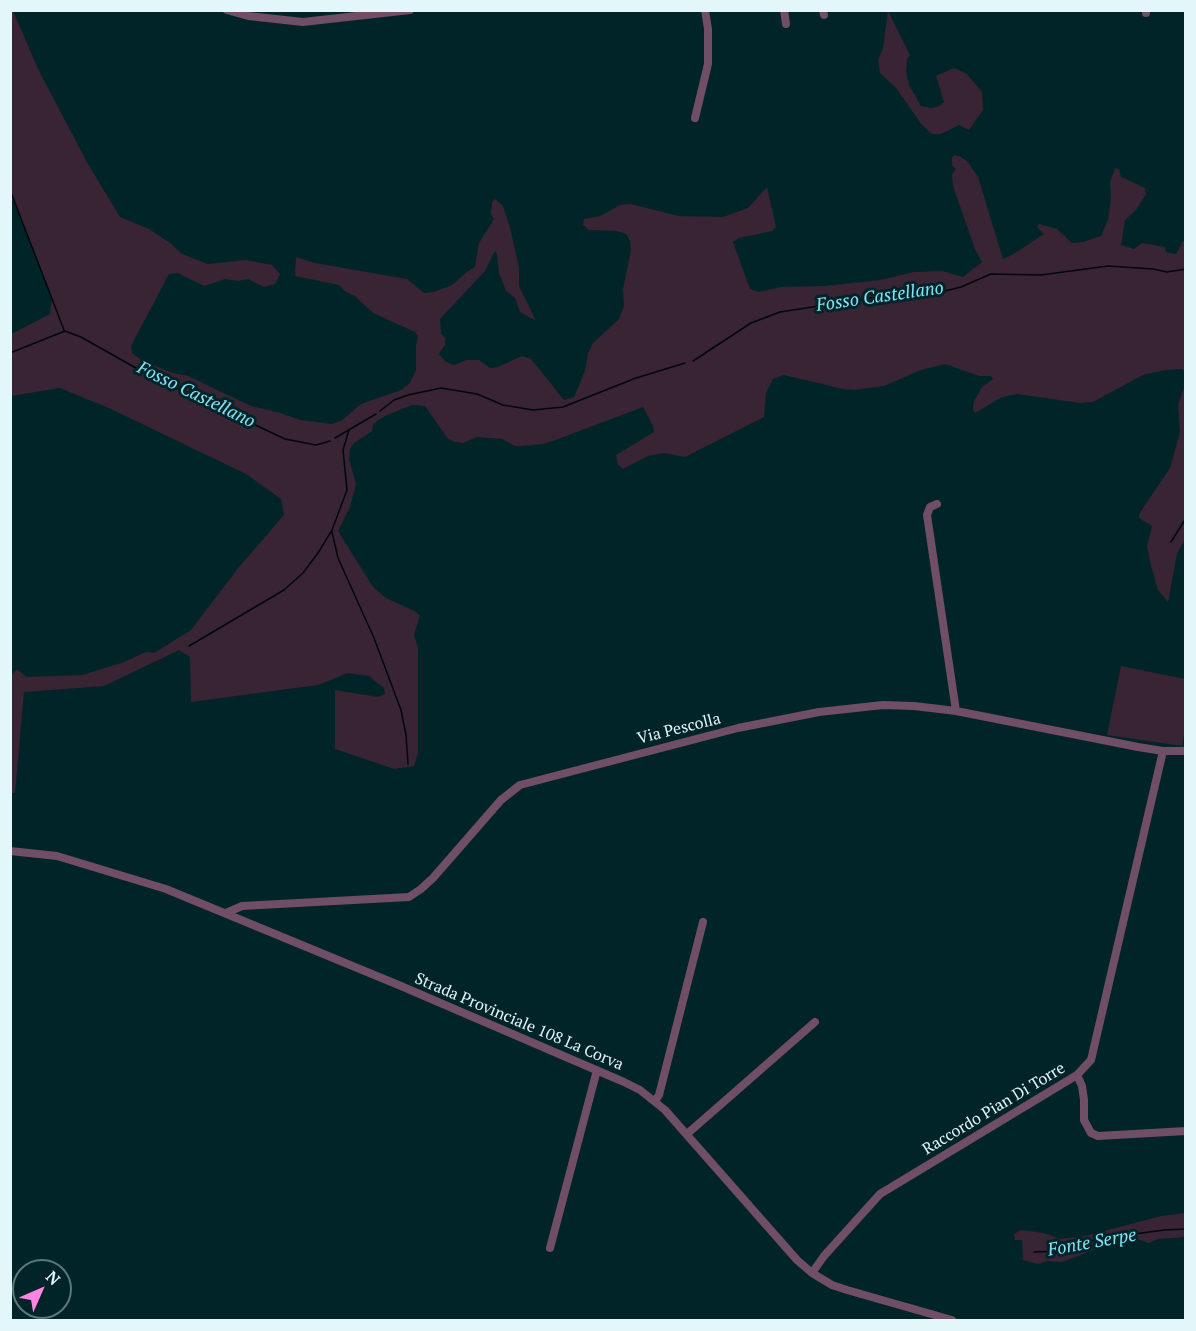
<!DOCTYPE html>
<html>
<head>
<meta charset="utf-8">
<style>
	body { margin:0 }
	#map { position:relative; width:1196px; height:1331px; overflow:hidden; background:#012429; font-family:"PT Serif",serif }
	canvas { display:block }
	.frame { position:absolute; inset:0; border:12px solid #e3f6f9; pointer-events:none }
	.north { position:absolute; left:12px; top:1259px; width:60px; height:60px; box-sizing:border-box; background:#012429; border:2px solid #5b787c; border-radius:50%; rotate:45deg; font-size:16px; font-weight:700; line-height:24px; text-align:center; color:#e3f6f9 }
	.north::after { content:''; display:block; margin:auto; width:21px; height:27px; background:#fd86e2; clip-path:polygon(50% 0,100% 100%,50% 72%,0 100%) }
</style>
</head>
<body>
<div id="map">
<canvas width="1196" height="1331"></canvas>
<div class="frame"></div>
<div class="north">N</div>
</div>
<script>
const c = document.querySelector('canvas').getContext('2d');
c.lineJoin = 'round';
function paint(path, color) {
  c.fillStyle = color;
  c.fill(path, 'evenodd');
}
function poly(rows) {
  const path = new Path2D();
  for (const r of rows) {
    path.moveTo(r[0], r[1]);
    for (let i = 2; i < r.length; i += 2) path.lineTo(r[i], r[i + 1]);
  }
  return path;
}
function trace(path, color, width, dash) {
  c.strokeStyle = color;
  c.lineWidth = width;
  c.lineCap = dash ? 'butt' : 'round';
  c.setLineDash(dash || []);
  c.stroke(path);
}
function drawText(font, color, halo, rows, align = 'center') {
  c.font = font + ' "PT Serif",serif';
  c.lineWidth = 6;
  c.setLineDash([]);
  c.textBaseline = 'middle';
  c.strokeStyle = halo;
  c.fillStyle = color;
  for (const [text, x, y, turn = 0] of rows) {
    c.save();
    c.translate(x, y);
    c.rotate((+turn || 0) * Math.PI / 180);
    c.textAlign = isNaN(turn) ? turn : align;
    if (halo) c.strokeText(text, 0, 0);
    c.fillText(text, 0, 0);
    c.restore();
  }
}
paint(poly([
	[11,10,13,11,39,71,88,164,120,217,149,229,170,243,182,254,208,264,246,260,272,265,280,274,275,284,264,287,248,279,238,281,225,279,204,286,178,273,169,274,131,346,132,353,143,361,173,373,188,376,251,406,281,413,300,420,332,424,341,421,361,404,401,390,410,383,416,370,416,345,418,336,415,332,373,313,356,297,345,291,339,285,295,276,296,257,315,263,407,279,424,293,434,292,452,285,468,271,475,267,479,243,494,219,491,214,492,202,495,199,503,206,510,228,519,267,519,286,536,321,520,312,515,298,506,291,499,273,497,254,495,251,485,271,440,319,441,333,445,338,445,345,439,354,446,362,454,365,466,360,479,360,490,368,498,367,522,356,531,359,564,400,574,397,585,371,588,353,593,343,619,319,624,306,623,289,631,250,630,241,626,234,617,231,589,230,583,225,584,219,600,216,620,205,631,204,679,216,723,217,748,208,767,187,776,227,772,231,739,238,733,242,750,289,759,292,781,287,825,286,880,280,914,272,942,271,963,277,982,262,975,249,953,186,952,175,956,169,952,165,952,158,954,155,961,157,968,162,978,177,1003,259,1012,255,1044,234,1037,227,1039,224,1057,229,1072,243,1083,242,1101,236,1108,220,1111,198,1110,182,1115,168,1119,169,1121,177,1145,188,1146,194,1136,210,1125,220,1121,245,1134,249,1142,243,1165,247,1166,252,1176,254,1183,241,1185,241,1185,372,1182,369,1165,370,1143,375,1093,402,1080,403,1017,394,1002,397,975,413,973,410,974,401,982,387,993,379,991,376,979,376,945,364,921,370,884,386,854,390,843,389,784,375,773,379,766,393,764,417,685,457,664,453,648,456,623,469,618,465,616,455,654,432,653,426,643,407,561,438,543,444,521,446,515,446,502,439,477,437,463,443,455,442,448,439,425,406,412,405,385,416,377,421,373,425,372,431,354,443,350,449,349,459,356,484,350,507,338,531,373,587,386,598,414,611,420,615,414,635,418,648,418,753,414,766,394,769,335,749,335,690,378,697,385,694,384,688,369,676,348,673,318,685,191,702,190,657,179,650,104,686,24,692,15,793,11,793,11,676,17,669,26,677,82,675,124,662,146,652,154,653,191,630,239,567,284,515,281,499,246,474,111,409,60,388,11,396,11,334,50,314,52,297,14,200,11,201],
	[888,11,910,55,907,59,906,72,909,85,921,106,932,108,939,106,944,102,936,76,954,68,967,74,982,92,983,110,969,130,959,125,941,134,932,134,922,125,896,88,880,73,878,60,883,48],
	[1185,385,1185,539,1177,554,1168,602,1158,590,1150,562,1147,546,1152,526,1139,518,1139,514,1170,468,1180,432,1178,405],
	[1121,666,1185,679,1186,725,1182,746,1107,735],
	[1185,1213,1185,1237,1158,1239,1149,1243,1140,1240,1105,1246,1062,1262,1047,1261,1038,1264,1023,1260,1022,1240,1015,1240,1014,1234,1021,1230,1044,1233,1060,1239,1085,1236,1161,1216]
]), '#382433');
trace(poly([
	[10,190,64,330],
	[10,353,65,331,81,337,143,372,285,439,316,445,330,441],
	[693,361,751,323,780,312,884,296,933,294,961,287,991,274,1041,275,1108,266,1153,269,1167,272,1186,269],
	[380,411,394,400,408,395,441,388,477,394,503,405,533,410,563,407,636,378,685,363],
	[335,438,376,414],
	[332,532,338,558,374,638,401,710,406,735,408,764],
	[1171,542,1186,518],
	[189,646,284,590,303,573,318,553,332,530,347,490,343,450,349,430],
	[1034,1252,1061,1251,1097,1239,1164,1230,1186,1229]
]), '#00080b', 1.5);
trace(poly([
	[227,10,248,16,303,22,410,10],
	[784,10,786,24],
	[823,10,824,15],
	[1146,13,1146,10],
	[695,118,708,64,708,29,705,10],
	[937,504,930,507,927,515,956,711],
	[10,851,57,856,166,889,401,986,624,1082,640,1090,665,1110,797,1260,812,1273,832,1285,847,1290,952,1320],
	[226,913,242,906,409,897,421,889,433,878,501,800,520,785,738,728,819,712,883,705,914,706,956,711,1138,747,1163,751,1186,751],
	[1077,1075,1082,1086,1084,1100,1084,1120,1091,1133,1098,1136,1186,1131],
	[655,1101,659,1095,703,922],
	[687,1134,815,1022],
	[550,1248,597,1070],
	[812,1273,824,1256,880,1194,1077,1075,1091,1060,1163,751]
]), '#6f4e66', 8);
drawText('16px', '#e3f6f9', '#012429', [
	["Via Pescolla",679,729,-14],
	["Strada Provinciale 108 La Corva",519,1022,23],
	["Raccordo Pian Di Torre",994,1109,-31]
]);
drawText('italic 18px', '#82e5f7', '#012429', [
	["Fosso Castellano",880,297,-8],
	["Fosso Castellano",196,395,26],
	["Fonte Serpe",1092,1243,-10]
]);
</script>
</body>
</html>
